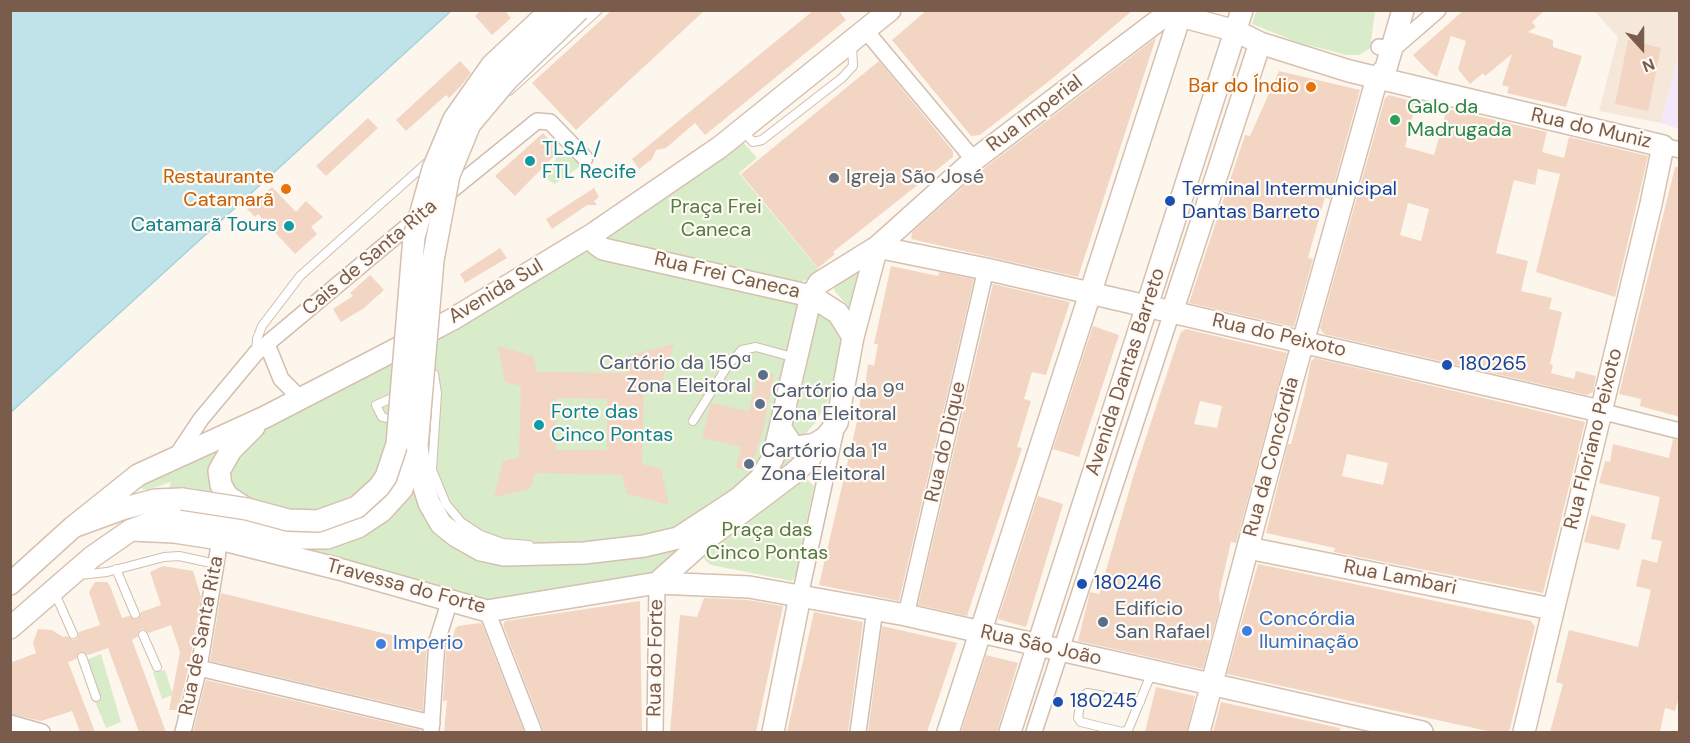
<!DOCTYPE html>
<html>
<head>
<meta charset="utf-8">
<style>
	body { margin:0 }
	#map { position:relative; width:1690px; height:743px; overflow:hidden; background:#fdf6ec; font-family:"DM Sans",sans-serif }
	canvas { display:block }
	.frame { position:absolute; inset:0; border:12px solid #7a5c4d; pointer-events:none }
	.north { position:absolute; left:1612px; top:18px; width:60px; height:60px; -webkit-text-stroke:4px #fffaf3; paint-order:stroke; rotate:159deg; font-size:16px; font-weight:700; line-height:24px; text-align:center; color:#7a5c4d }
	.north::after { content:''; display:block; margin:auto; width:21px; height:27px; background:#7a5c4d; clip-path:polygon(50% 0,100% 100%,50% 72%,0 100%) }
</style>
</head>
<body>
<div id="map">
<canvas width="1690" height="743"></canvas>
<div class="frame"></div>
<div class="north">N</div>
</div>
<script>
const c = document.querySelector('canvas').getContext('2d');
c.lineJoin = 'round';
function paint(path, color) {
  c.fillStyle = color;
  c.fill(path, 'evenodd');
}
function poly(rows) {
  const path = new Path2D();
  for (const r of rows) {
    path.moveTo(r[0], r[1]);
    for (let i = 2; i < r.length; i += 2) path.lineTo(r[i], r[i + 1]);
  }
  return path;
}
function trace(path, color, width, dash) {
  c.strokeStyle = color;
  c.lineWidth = width;
  c.lineCap = dash ? 'butt' : 'round';
  c.setLineDash(dash || []);
  c.stroke(path);
}
function drawText(font, color, halo, rows, align = 'center') {
  c.font = font + ' "DM Sans",sans-serif';
  c.lineWidth = 4.5;
  c.setLineDash([]);
  c.textBaseline = 'middle';
  c.strokeStyle = halo;
  c.fillStyle = color;
  for (const [text, x, y, turn = 0] of rows) {
    c.save();
    c.translate(x, y);
    c.rotate((+turn || 0) * Math.PI / 180);
    c.textAlign = isNaN(turn) ? turn : align;
    if (halo) c.strokeText(text, 0, 0);
    c.fillText(text, 0, 0);
    c.restore();
  }
}
paint(poly([
	[1594,11,1679,11,1679,53,1661,123,1599,111,1618,37]
]), '#f5e8da');
paint(poly([
	[1679,53,1680,129,1679,129,1661,123]
]), '#f3e8fa');
paint(poly([
	[1256,11,1375,11,1370,48,1359,55,1346,55,1297,42,1252,24],
	[741,140,757,158,739,173,820,271,809,279,795,284,598,243,690,181],
	[558,154,563,157,566,154,582,165,555,184,548,180,548,174],
	[583,246,800,299,777,432,815,447,657,578,499,605,196,531,168,493,171,482,147,490,140,488,139,481],
	[857,268,862,269,851,310,834,290,835,285],
	[823,310,843,336,831,396,815,423,806,433,795,436,790,432,814,313],
	[805,477,814,486,795,577,792,581,711,565,705,560,702,553,798,479],
	[101,654,121,722,106,728,79,663],
	[165,670,173,695,162,699,153,672]
]), '#d8ecc9');
const water = poly([
	[11,10,451,10,451,11,11,412,11,10]
]);
paint(water, '#bfe3e8');
trace(water, '#a5d3da', 1.5);
paint(poly([
	[481,10,504,10,511,18,492,35,475,16],
	[612,10,705,10,576,130,532,83],
	[814,10,838,10,846,20,705,135,695,123,666,148,656,150,652,159,639,169,632,159],
	[927,10,1133,10,1053,78,980,135,971,136,892,40],
	[1464,10,1545,10,1532,22,1536,27,1528,32,1553,40,1553,47,1582,56,1566,107,1507,93,1509,87,1502,85,1512,54,1485,76,1483,73,1470,84,1458,69,1466,41,1451,36,1437,77,1427,70,1413,55],
	[1156,38,1078,277,911,239,912,232,982,170],
	[1628,40,1661,48,1648,111,1615,104],
	[460,61,471,73,461,86,449,98,446,95,406,131,396,120],
	[879,61,953,151,953,157,833,252,835,254,818,268,741,174],
	[1279,71,1360,90,1330,199,1325,197,1308,258,1313,259,1294,327,1189,303,1245,135,1250,136],
	[1389,95,1416,102,1405,147,1434,155,1447,109,1547,132,1542,152,1564,158,1569,137,1648,156,1615,297,1536,272,1560,174,1538,169,1535,185,1514,180,1496,253,1528,261,1521,291,1552,298,1549,309,1562,312,1550,364,1553,365,1551,373,1574,379,1576,371,1596,376,1593,392,1587,395,1324,334,1320,328,1385,98],
	[1408,203,1429,209,1421,241,1400,235],
	[368,118,378,128,326,176,316,166],
	[543,133,559,151,515,196,495,176],
	[1675,167,1680,167,1680,417,1640,406,1641,399,1619,394],
	[272,187,296,212,306,201,323,217,311,227,317,234,295,254,258,214,255,217,247,209],
	[594,188,599,197,594,201,597,205,587,205,552,229,546,219],
	[500,248,507,258,465,283,460,274],
	[891,266,938,276,939,272,974,279,899,601,819,585,858,417,862,385,865,386,868,364,874,366,878,344,874,344],
	[370,275,384,290,364,308,341,322,333,309,353,296,350,293],
	[993,284,1070,302,1046,375,1032,372,1024,399,1031,401,1017,447,1022,448,967,616,918,605],
	[1093,326,1119,335,1079,457,1053,449],
	[1186,329,1287,353,1236,543,1231,542,1219,594,1220,604,1203,669,1078,641,1090,592,1099,594,1134,474,1177,343,1181,332],
	[1200,401,1222,406,1217,428,1194,424],
	[674,344,662,381,644,385,642,464,661,469,669,505,627,494,622,475,535,473,530,489,494,497,503,461,519,457,521,386,505,382,498,346,533,356,537,372,625,373,630,355],
	[557,398,607,399,607,450,556,450],
	[1315,358,1585,422,1543,593,1334,552,1335,548,1266,533,1288,444,1291,444,1304,396,1311,361],
	[1347,454,1388,463,1383,485,1342,476],
	[758,371,774,374,763,430,750,471,736,468,741,447,702,438,711,403,749,411],
	[1673,439,1680,441,1680,693,1675,711,1665,708,1660,732,1550,732,1563,684,1556,682,1569,630,1638,647,1651,590,1636,586,1642,559,1657,563,1662,541,1651,539,1660,497,1599,483,1605,461,1610,462,1613,444,1669,458],
	[1038,496,1063,504,1026,627,998,619],
	[1591,515,1626,524,1619,550,1584,542],
	[1258,564,1531,621,1535,627,1509,732,1492,732,1227,674],
	[163,566,193,571,201,597,189,666,178,710,169,710,180,652,171,625,149,633,141,629,137,637,132,640,166,732,139,732,108,648,88,655,80,652,76,659,68,662,95,732,80,732,72,711,41,721,10,714,10,663,36,653,33,643,38,629,52,630,63,637,67,636,73,640,77,638,79,632,100,625,89,592,95,582,107,582,110,586,122,618,129,616,138,619,141,612,161,605,150,572],
	[221,593,427,644,423,711,210,661],
	[704,598,748,600,783,606,756,732,670,732,680,615,697,617],
	[640,601,642,732,544,732,503,625,505,621],
	[814,612,863,622,848,732,787,732],
	[480,623,482,624,524,732,444,732,447,700,443,702,446,649,450,650,455,629,458,626],
	[882,626,957,643,927,732,868,732],
	[986,655,1018,663,997,732,961,732],
	[206,680,420,730,420,732,193,732],
	[1156,687,1195,696,1187,732,1145,732],
	[1221,702,1340,728,1340,732,1213,732]
]), '#f3d5c3');
const lane = poly([
	[509,91,598,10],
	[742,130,753,142,762,140,842,78,853,66,852,44],
	[256,352,257,339,262,326,300,276,430,160],
	[434,374,437,393,432,470,446,504,461,522,481,535,503,543,529,545],
	[397,396,376,405,382,417,397,421],
	[693,421,728,365,742,350,756,347,796,358],
	[116,569,135,614],
	[79,575,107,572,164,557,179,556,216,564],
	[54,591,73,634],
	[143,635,157,667],
	[82,657,96,697],
	[1140,702,1087,693,1081,698,1078,718,1081,722,1122,732,1128,730,1152,672]
]);
const street = poly([
	[866,31,974,160],
	[1379,47,1392,50,1438,10],
	[1663,146,1680,150],
	[442,198,537,121,550,122,585,158],
	[267,344,281,379,300,398],
	[1600,411,1680,431],
	[175,458,201,419,256,353,421,215],
	[800,596,836,429],
	[487,611,534,732],
	[906,615,986,269],
	[199,668,432,723],
	[10,723,42,732],
	[183,732,199,668,220,539],
	[431,732,437,641,450,600],
	[655,732,657,583],
	[858,732,875,609],
	[1034,732,1172,312]
]);
const secondary = poly([
	[1171,11,1180,16,1236,31,1260,43,1349,71,1663,146,1651,204,1524,732],
	[593,234,596,244,603,249,811,296,838,313,853,337],
	[877,247,986,269,1600,411],
	[1172,312,1260,43],
	[782,430,791,444,796,447,815,444,826,437],
	[417,446,421,477,429,503,441,524,456,536,481,550,504,555,584,553,644,546,678,538,739,498,760,479,773,458,811,296,819,283,877,247,974,160,1172,10],
	[247,509,227,496,221,485,219,471,231,450,254,427],
	[73,527,138,475,265,417,381,357,453,319,593,234,720,147,890,10],
	[131,530,174,532,220,539,339,569,487,611,657,583,749,587,906,615,1422,732],
	[1248,548,1552,609],
	[657,583,705,540,794,473,808,460,837,423,853,337,877,247],
	[10,584,73,527,125,508,155,500,182,499],
	[10,628,92,557,131,530,147,524,175,516,293,538,327,538,358,527,382,511,402,489,415,449],
	[773,732,800,596],
	[948,732,1180,16],
	[1010,732,1242,10],
	[1199,732,1289,392,1377,78,1386,68,1403,10]
]);
trace(lane, '#d1beb0', 10);
trace(street, '#d1beb0', 18);
trace(secondary, '#d6c0b0', 24);
trace(lane, '#fff', 8);
trace(street, '#fff', 15);
trace(secondary, '#fff', 21);
const secondaryBridge = poly([
	[417,446,433,260,449,175,470,124,507,80,579,10],
	[182,499,247,509,288,520,318,521,357,507,379,487,386,477,397,444,414,237,433,169,454,119,492,65,551,10]
]);
trace(secondaryBridge, '#d6c0b0', 24, []);
trace(secondaryBridge, '#fff', 21);
for (const [x, y, r, color] of [
	[1311,87,6,"#e8710a"],
	[1395,120,6,"#2e9e5b"],
	[530,161,6,"#0f9aa8"],
	[834,178,6,"#6b7280"],
	[286,189,6,"#e8710a"],
	[1170,201,6,"#1a4fb4"],
	[289,226,6,"#0f9aa8"],
	[1447,365,6,"#1a4fb4"],
	[763,375,6,"#5c6f8a"],
	[760,404,6,"#5c6f8a"],
	[539,425,6,"#0f9aa8"],
	[749,464,6,"#5c6f8a"],
	[1082,584,6,"#1a4fb4"],
	[1103,622,6,"#5c6f8a"],
	[1247,631,6,"#3f7fe0"],
	[381,644,6,"#3f7fe0"],
	[1058,702,6,"#1a4fb4"]
]) {
  const dot = new Path2D();
  dot.arc(x, y, r, 0, 2 * Math.PI);
  c.fillStyle = color;
  c.fill(dot);
  trace(dot, '#fffaf3', 2);
}
drawText('20px', '#c56008', '#fffaf3', [
	["Bar do Índio",1299,87],
	["Restaurante",274,178],
	["Catamarã",274,201]
], 'right');
drawText('20px', '#27864d', '#fffaf3', [
	["Galo da",1407,108],
	["Madrugada",1407,131]
], 'left');
drawText('20px', '#7a5c4d', '#fffaf3', [
	["Rua Imperial",1035,114,-37],
	["Rua do Muniz",1591,129,13],
	["Cais de Santa Rita",370,258,-40],
	["Rua Frei Caneca",727,276,13],
	["Avenida Sul",496,292,-31],
	["Rua do Peixoto",1279,336,13],
	["Avenida Dantas Barreto",1126,372,-72],
	["Rua Floriano Peixoto",1594,439,-76],
	["Rua do Dique",946,442,-77],
	["Rua da Concórdia",1272,457,-75],
	["Rua Lambari",1400,578,11],
	["Travessa do Forte",406,587,15],
	["Rua de Santa Rita",202,636,-79],
	["Rua São João",1041,646,13],
	["Rua do Forte",656,658,-89]
]);
drawText('20px', '#0d838f', '#fffaf3', [
	["TLSA /",542,150],
	["FTL Recife",542,173],
	["Catamarã Tours",277,226,"right"],
	["Forte das",551,413],
	["Cinco Pontas",551,436]
], 'left');
drawText('20px', '#5b616d', '#fffaf3', [
	["Igreja São José",846,178]
], 'left');
drawText('20px', '#164399', '#fffaf3', [
	["Terminal Intermunicipal",1182,190],
	["Dantas Barreto",1182,213],
	["180265",1459,365],
	["180246",1094,584],
	["180245",1070,702]
], 'left');
drawText('20px', '#537a41', '#fffaf3', [
	["Praça Frei",716,208],
	["Caneca",716,231],
	["Praça das",767,531],
	["Cinco Pontas",767,554]
]);
drawText('20px', '#4e5e75', '#fffaf3', [
	["Cartório da 150ª",751,364,"right"],
	["Zona Eleitoral",751,387,"right"],
	["Cartório da 9ª",772,392],
	["Zona Eleitoral",772,415],
	["Cartório da 1ª",761,452],
	["Zona Eleitoral",761,475],
	["Edifício",1115,610],
	["San Rafael",1115,633]
], 'left');
drawText('20px', '#366cbe', '#fffaf3', [
	["Concórdia",1259,620],
	["Iluminação",1259,643],
	["Imperio",393,644]
], 'left');
</script>
</body>
</html>
